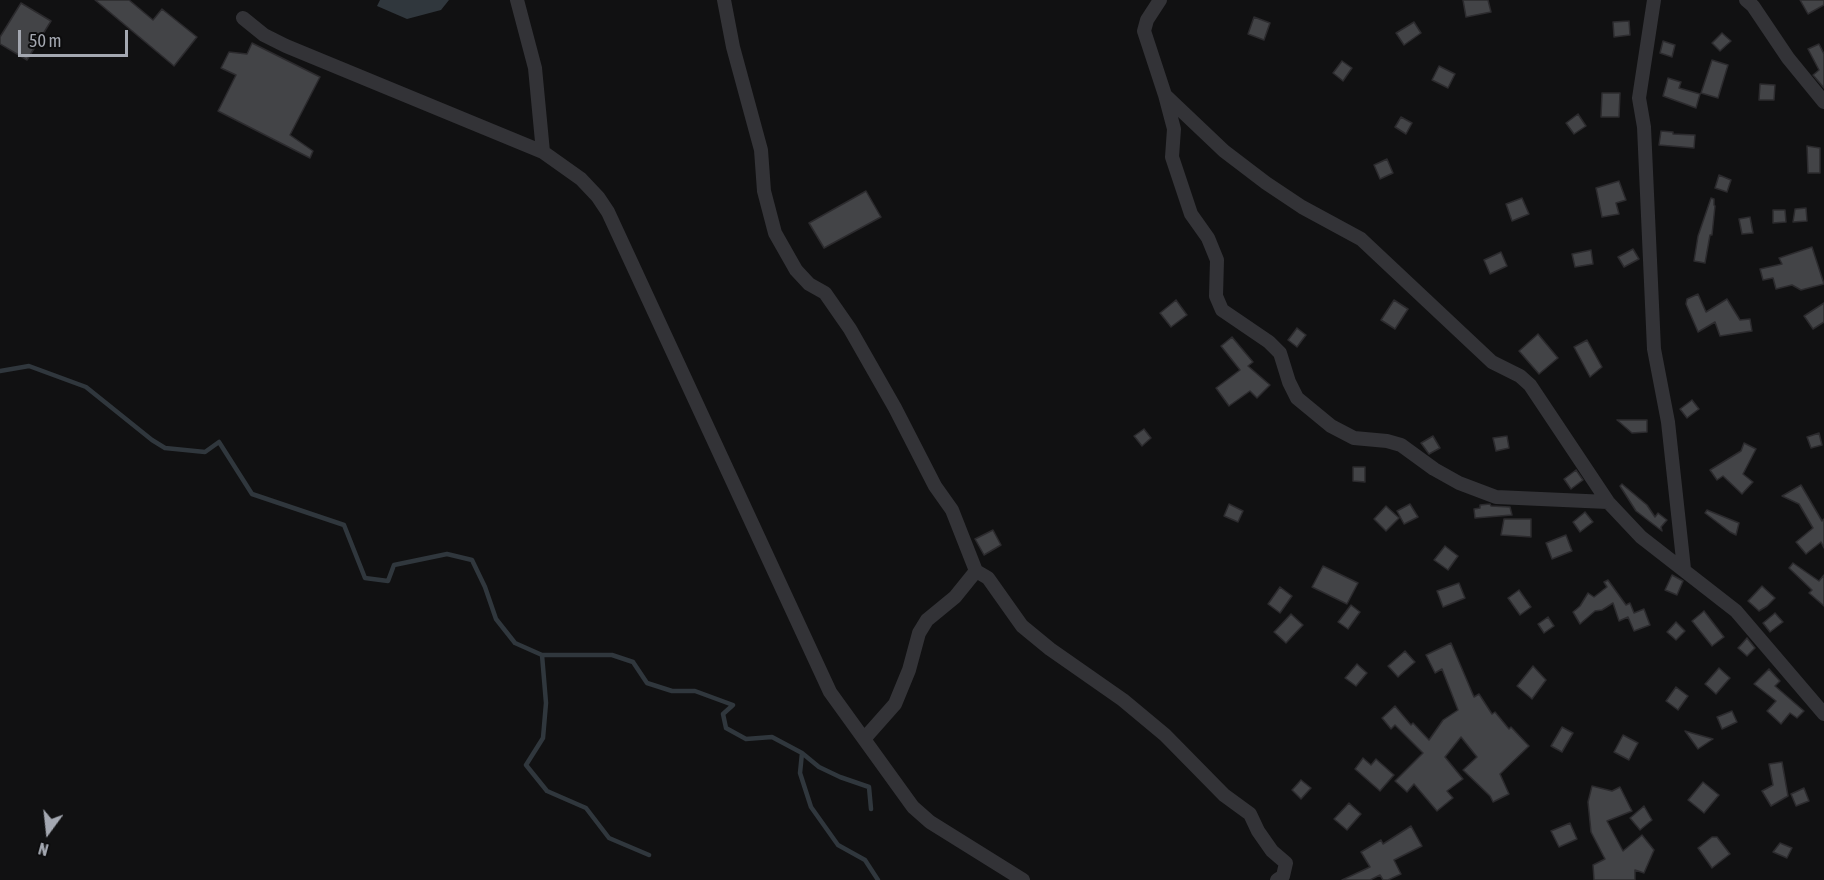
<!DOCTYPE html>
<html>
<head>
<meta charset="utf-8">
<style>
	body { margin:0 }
	#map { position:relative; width:1824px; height:880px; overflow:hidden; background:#111112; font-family:"Asap Condensed",sans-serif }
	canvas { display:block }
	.north { position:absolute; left:18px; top:802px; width:60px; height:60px; -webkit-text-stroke:4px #0c0c0d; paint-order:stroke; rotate:195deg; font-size:16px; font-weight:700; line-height:24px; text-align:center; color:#a4a8b1 }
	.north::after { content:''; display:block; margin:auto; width:21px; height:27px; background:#a4a8b1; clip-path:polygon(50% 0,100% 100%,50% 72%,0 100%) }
	.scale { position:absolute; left:18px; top:30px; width:110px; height:27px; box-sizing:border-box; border:3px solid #a4a8b1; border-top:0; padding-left:8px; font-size:18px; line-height:21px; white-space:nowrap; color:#a4a8b1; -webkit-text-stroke:4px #0c0c0d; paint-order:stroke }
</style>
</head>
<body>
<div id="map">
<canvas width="1824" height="880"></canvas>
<div class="north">N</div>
<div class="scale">50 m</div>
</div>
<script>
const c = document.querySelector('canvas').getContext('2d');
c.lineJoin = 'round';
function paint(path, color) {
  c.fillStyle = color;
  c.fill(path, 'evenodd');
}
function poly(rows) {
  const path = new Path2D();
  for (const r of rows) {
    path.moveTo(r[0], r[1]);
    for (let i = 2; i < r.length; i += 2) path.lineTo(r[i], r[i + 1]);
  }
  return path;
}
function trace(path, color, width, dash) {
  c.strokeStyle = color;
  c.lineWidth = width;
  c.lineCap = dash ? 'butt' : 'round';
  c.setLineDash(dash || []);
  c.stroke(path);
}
paint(poly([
	[380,0,449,0,441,10,407,19,377,6]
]), '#30373d');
trace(poly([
	[0,371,29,366,86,387,152,440,165,448,205,452,219,442,252,494,344,525,365,578,388,581,394,565,447,554,472,560,485,587,496,619,515,643,542,655,612,655,633,662,647,683,672,691,695,691,733,705,723,714,726,728,746,739,772,737,802,753,800,773,811,807,838,845,865,860,878,880],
	[542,655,546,703,543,738,526,765,547,791,586,808,609,838,649,855],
	[802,753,819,767,840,777,869,787,871,809]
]), '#30373d', 4.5);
const building = poly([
	[95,0,129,0,153,20,162,9,197,37,174,66,95,0],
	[1463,0,1488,0,1491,12,1466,17,1463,0],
	[1800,0,1824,0,1824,5,1808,14,1800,0],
	[21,3,51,21,27,60,0,44,0,37,21,3],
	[1254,17,1270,23,1264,40,1248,34,1254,17],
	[1629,21,1630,35,1614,37,1613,22,1629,21],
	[1414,22,1421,33,1404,45,1396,33,1414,22],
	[1722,33,1731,41,1720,51,1712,43,1722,33],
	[1663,41,1675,45,1672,57,1660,53,1663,41],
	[252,43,320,77,290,135,313,151,310,158,218,111,236,75,221,68,229,52,247,54,252,43],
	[1819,44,1824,54,1824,88,1813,75,1819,70,1808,49,1819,44],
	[1712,60,1728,65,1718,98,1701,93,1712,60],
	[1342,61,1352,68,1343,81,1333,73,1342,61],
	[1439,66,1455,74,1448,88,1432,80,1439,66],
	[1668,78,1681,82,1679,88,1700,94,1696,108,1663,96,1668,78],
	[1760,84,1775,85,1774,100,1759,100,1760,84],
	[1602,93,1620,93,1619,117,1601,117,1602,93],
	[1578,114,1586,126,1574,134,1566,123,1578,114],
	[1401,117,1412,123,1406,134,1395,127,1401,117],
	[1661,131,1673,132,1673,134,1695,135,1694,148,1659,145,1661,131],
	[1807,146,1820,148,1820,173,1808,173,1807,146],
	[1387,159,1393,173,1380,179,1374,165,1387,159],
	[1719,175,1731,180,1727,192,1715,188,1719,175],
	[1619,181,1626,200,1616,203,1619,214,1602,217,1596,188,1619,181],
	[866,191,881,217,824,248,809,223,866,191],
	[1522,198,1529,214,1512,221,1506,204,1522,198],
	[1711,198,1714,199,1714,205,1715,206,1712,235,1710,235,1705,263,1694,261,1698,236,1711,198],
	[1806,208,1807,221,1793,222,1795,209,1806,208],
	[1773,210,1785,210,1786,222,1773,223,1773,210],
	[1750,217,1753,233,1742,234,1739,219,1750,217],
	[1812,247,1824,284,1801,290,1792,285,1776,289,1773,278,1763,280,1760,269,1782,264,1779,258,1812,247],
	[1633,249,1639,259,1624,267,1618,257,1633,249],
	[1591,250,1593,264,1575,267,1572,254,1591,250],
	[1501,252,1507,266,1490,274,1484,260,1501,252],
	[1698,294,1706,312,1727,299,1740,320,1750,319,1752,331,1720,336,1715,322,1698,332,1686,304,1687,299,1698,294],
	[1176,300,1187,315,1171,327,1160,313,1176,300],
	[1394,300,1408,309,1395,329,1381,320,1394,300],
	[1824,303,1824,322,1813,329,1804,316,1824,303],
	[1297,328,1306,335,1297,347,1288,340,1297,328],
	[1538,334,1558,358,1539,374,1519,351,1538,334],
	[1232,337,1253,362,1248,366,1270,385,1257,398,1250,391,1229,406,1216,388,1240,370,1221,346,1232,337],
	[1587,340,1602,367,1590,377,1574,347,1587,340],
	[1692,400,1699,409,1687,418,1680,409,1692,400],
	[1617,420,1647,420,1647,432,1632,433,1617,420],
	[1144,429,1151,438,1142,446,1134,436,1144,429],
	[1819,433,1822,445,1811,448,1807,437,1819,433],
	[1433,436,1440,448,1429,454,1421,443,1433,436],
	[1507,436,1509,448,1496,451,1493,438,1507,436],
	[1744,443,1756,449,1743,474,1753,482,1742,494,1723,476,1717,480,1710,470,1741,451,1744,443],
	[1353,467,1365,467,1365,482,1353,481,1353,467],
	[1576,470,1583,480,1571,489,1564,479,1576,470],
	[1622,484,1647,505,1655,517,1658,513,1667,520,1661,527,1662,531,1636,511,1620,486,1622,484],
	[1801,485,1822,521,1824,519,1824,548,1821,542,1806,554,1796,542,1813,528,1799,504,1782,496,1801,485],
	[1229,504,1243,511,1238,522,1224,516,1229,504],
	[1410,504,1418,517,1404,524,1397,511,1410,504],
	[1490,504,1491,506,1510,507,1512,515,1475,518,1474,509,1480,508,1480,505,1490,504],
	[1386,506,1399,518,1386,531,1374,519,1386,506],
	[1707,510,1739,523,1736,535,1730,532,1705,513,1707,510],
	[1585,512,1593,522,1580,532,1573,522,1585,512],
	[1504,519,1531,519,1531,537,1501,535,1504,519],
	[993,530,1001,545,984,555,975,539,993,530],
	[1566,535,1572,551,1552,559,1546,543,1566,535],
	[1445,546,1458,556,1448,570,1434,560,1445,546],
	[1793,563,1819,581,1824,575,1824,606,1809,593,1812,590,1789,568,1793,563],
	[1323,566,1358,583,1347,604,1312,587,1323,566],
	[1672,575,1683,581,1677,595,1665,590,1672,575],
	[1608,580,1626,605,1630,603,1634,613,1644,609,1650,625,1634,631,1628,617,1619,621,1613,603,1602,610,1595,611,1580,624,1573,612,1580,606,1588,593,1594,597,1607,587,1604,582,1608,580],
	[1459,583,1465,598,1443,607,1437,591,1459,583],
	[1762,586,1775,598,1767,606,1759,611,1748,601,1762,586],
	[1280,587,1292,596,1280,613,1268,604,1280,587],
	[1519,590,1531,607,1520,615,1508,598,1519,590],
	[1351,605,1360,612,1348,629,1338,622,1351,605],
	[1704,611,1724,637,1712,646,1692,621,1704,611],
	[1775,613,1783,622,1770,632,1763,623,1775,613],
	[1291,614,1303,625,1286,643,1274,632,1291,614],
	[1548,617,1554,626,1544,633,1538,624,1548,617],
	[1676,622,1685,631,1676,640,1667,632,1676,622],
	[1747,638,1755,648,1747,656,1738,648,1747,638],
	[1451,643,1474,697,1479,694,1492,714,1495,712,1509,729,1511,727,1529,746,1500,774,1509,794,1493,802,1490,796,1463,770,1477,757,1461,737,1445,757,1463,779,1447,791,1453,798,1437,811,1414,784,1407,792,1395,781,1423,753,1395,725,1391,729,1382,718,1395,706,1411,725,1413,723,1429,740,1443,720,1458,710,1442,669,1435,673,1426,655,1451,643],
	[1405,651,1415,662,1398,677,1388,666,1405,651],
	[1357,664,1367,673,1356,686,1345,678,1357,664],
	[1533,666,1546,680,1532,699,1517,686,1533,666],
	[1719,668,1730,678,1716,694,1705,684,1719,668],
	[1769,669,1780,681,1775,686,1804,711,1797,718,1790,713,1781,724,1767,711,1776,701,1754,684,1769,669],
	[1676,687,1688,696,1678,710,1666,701,1676,687],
	[1732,711,1737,722,1722,729,1717,717,1732,711],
	[1562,727,1573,733,1562,752,1551,746,1562,727],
	[1685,731,1713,739,1698,749,1685,731],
	[1623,735,1638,743,1629,760,1614,752,1623,735],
	[1363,758,1371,765,1376,759,1394,775,1380,791,1355,769,1363,758],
	[1782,762,1788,796,1771,806,1762,791,1773,785,1769,764,1782,762],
	[1301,780,1311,788,1301,799,1292,790,1301,780],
	[1703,782,1719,795,1704,813,1688,800,1703,782],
	[1592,786,1612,791,1620,787,1632,811,1607,821,1623,851,1642,835,1654,850,1644,873,1635,870,1635,880,1594,880,1593,865,1605,859,1591,832,1588,802,1592,786],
	[1804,788,1809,801,1796,806,1791,794,1804,788],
	[1349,803,1361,814,1347,830,1334,819,1349,803],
	[1644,806,1652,820,1640,830,1630,818,1644,806],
	[1570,823,1577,839,1559,847,1551,831,1570,823],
	[1411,826,1422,846,1394,860,1401,874,1388,880,1383,880,1380,875,1370,880,1342,880,1370,867,1361,852,1381,840,1383,844,1411,826],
	[1712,837,1717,837,1730,854,1712,868,1698,848,1712,837],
	[1780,843,1792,848,1787,858,1773,852,1780,843]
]);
paint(building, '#434447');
trace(building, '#2c2b2e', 1.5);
trace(poly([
	[517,0,535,68,543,152],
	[724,0,733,47,761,150,764,191,775,233,796,270,809,284,825,293,850,329,895,408,935,486,952,510,976,571],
	[1160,0,1147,20,1144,31,1165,95,1174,129,1172,157,1191,214,1208,238,1217,260,1216,296,1222,310,1269,342,1280,353,1289,382,1297,398,1331,426,1354,438,1387,441,1401,445,1434,469,1459,483,1496,497,1608,502],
	[1654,0,1639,98,1644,127,1654,349,1668,422,1684,569],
	[1746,0,1753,6,1788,58,1824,102],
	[243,18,264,35,286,46,543,152,581,179,598,197,608,212,830,692,913,807,930,822,1023,880],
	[1165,95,1224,151,1266,183,1302,207,1361,239,1492,362,1520,376,1530,385,1608,502,1641,537,1736,611,1824,714],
	[864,739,895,704,909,670,919,633,927,620,955,597,976,571,988,578,1022,626,1050,649,1123,700,1165,735,1224,795,1250,814,1258,831,1272,851,1286,863,1283,876,1277,880]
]), '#333337', 14);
</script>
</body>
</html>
